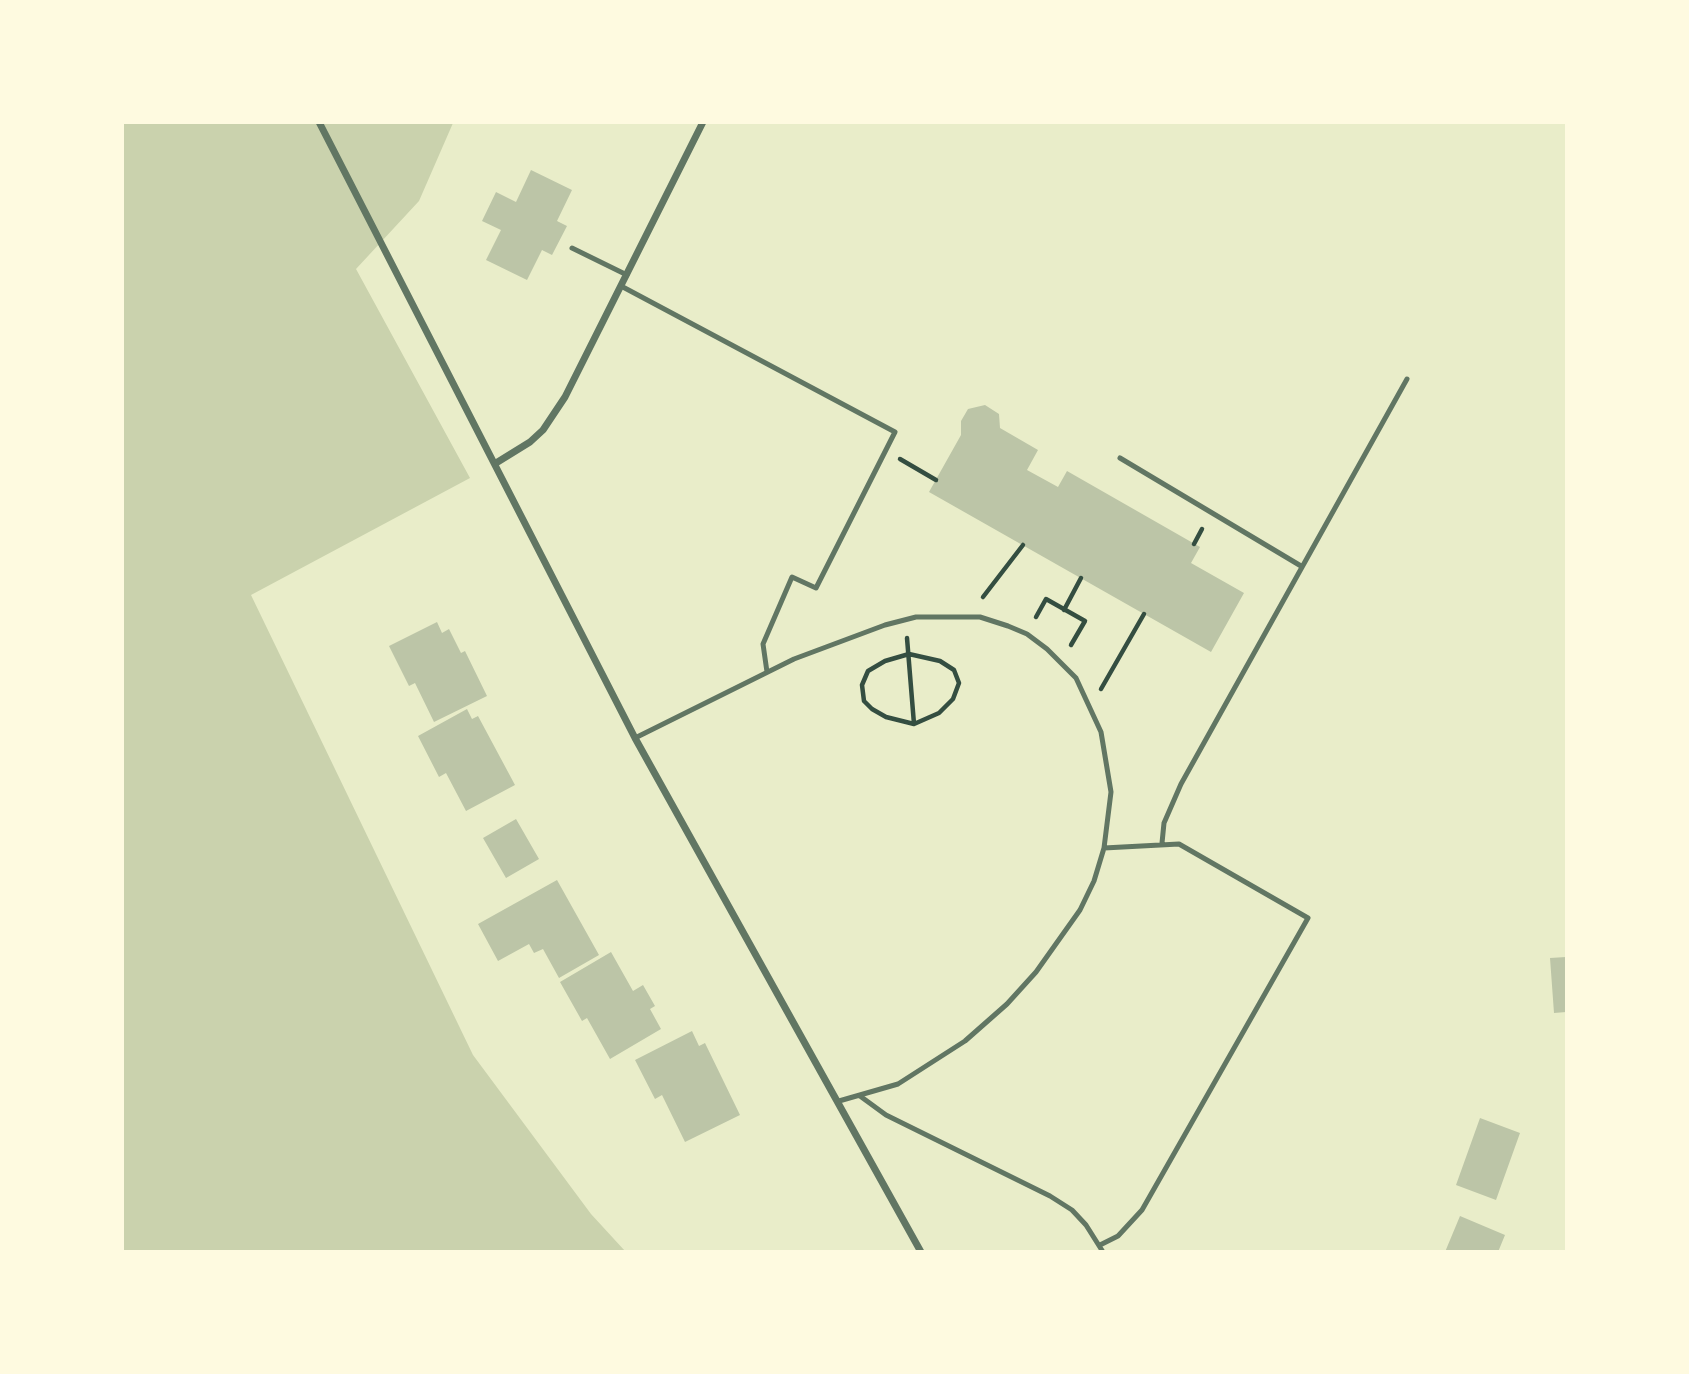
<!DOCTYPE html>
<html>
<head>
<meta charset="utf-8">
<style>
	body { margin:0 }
	#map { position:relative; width:1689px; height:1374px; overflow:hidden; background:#e9edc9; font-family:Georgia,serif }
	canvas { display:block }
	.frame { position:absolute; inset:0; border:124px solid #fefae0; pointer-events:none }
</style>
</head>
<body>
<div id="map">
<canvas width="1689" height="1374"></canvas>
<div class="frame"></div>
</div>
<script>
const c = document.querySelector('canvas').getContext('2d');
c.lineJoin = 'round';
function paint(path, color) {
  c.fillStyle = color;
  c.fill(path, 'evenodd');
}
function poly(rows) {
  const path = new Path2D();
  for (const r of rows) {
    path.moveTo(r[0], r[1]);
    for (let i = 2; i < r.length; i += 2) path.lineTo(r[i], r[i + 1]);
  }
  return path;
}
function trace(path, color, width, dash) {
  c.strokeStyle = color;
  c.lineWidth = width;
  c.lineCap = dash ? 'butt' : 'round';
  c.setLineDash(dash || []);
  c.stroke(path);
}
paint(poly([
	[123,123,453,123,419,201,356,269,470,478,251,595,473,1055,591,1214,625,1251,123,1252]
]), '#cad2ad');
paint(poly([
	[531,170,572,190,557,221,567,226,552,255,542,250,527,280,486,260,501,230,482,221,496,192,516,202],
	[985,405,999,414,1000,428,1038,450,1027,470,1058,487,1067,471,1200,547,1191,563,1244,593,1211,652,929,492,961,435,961,421,968,409],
	[437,622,442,633,449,629,461,653,465,651,487,696,434,722,415,683,409,686,389,646],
	[467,709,472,719,478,716,515,785,466,811,446,773,439,777,418,736],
	[516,819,539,859,506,878,483,838],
	[557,880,599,955,559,978,543,949,534,953,529,944,498,961,478,924],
	[611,952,633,991,643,985,655,1006,650,1009,661,1029,610,1059,587,1018,582,1021,560,982],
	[1566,957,1566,1012,1554,1013,1550,958],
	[692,1031,699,1046,705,1043,740,1115,685,1142,662,1095,655,1099,635,1060],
	[1480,1118,1520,1133,1496,1200,1456,1185],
	[1460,1216,1505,1235,1498,1252,1445,1252]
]), '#bcc5a7');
trace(poly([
	[900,459,936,480],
	[1194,544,1202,529],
	[983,597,1023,545],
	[1064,610,1081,578],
	[1036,617,1046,599,1085,621,1071,645],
	[907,638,914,724],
	[909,654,940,661,954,670,959,683,953,699,939,713,914,724,886,717,872,709,864,701,862,685,868,671,885,661,909,654],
	[1101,689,1144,614]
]), '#344e41', 4.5);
trace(poly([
	[572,248,627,275],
	[621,286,895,432,816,588,792,577,763,644,767,672],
	[1120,458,1301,566],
	[635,738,794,659,885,625,916,617,980,617,1008,626,1027,634,1047,649,1076,678,1101,732,1111,792,1104,848,1094,881,1080,910,1036,972,1007,1004,965,1041,898,1084,839,1101],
	[1162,843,1164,823,1181,784,1407,379],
	[860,1096,886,1115,1050,1196,1072,1210,1086,1225,1103,1252],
	[1100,1245,1118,1236,1142,1210,1308,918,1179,844,1104,848]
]), '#617663', 5);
trace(poly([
	[319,122,635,738,921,1252],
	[496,463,530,442,543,430,565,397,703,122]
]), '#617663', 7);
</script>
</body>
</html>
